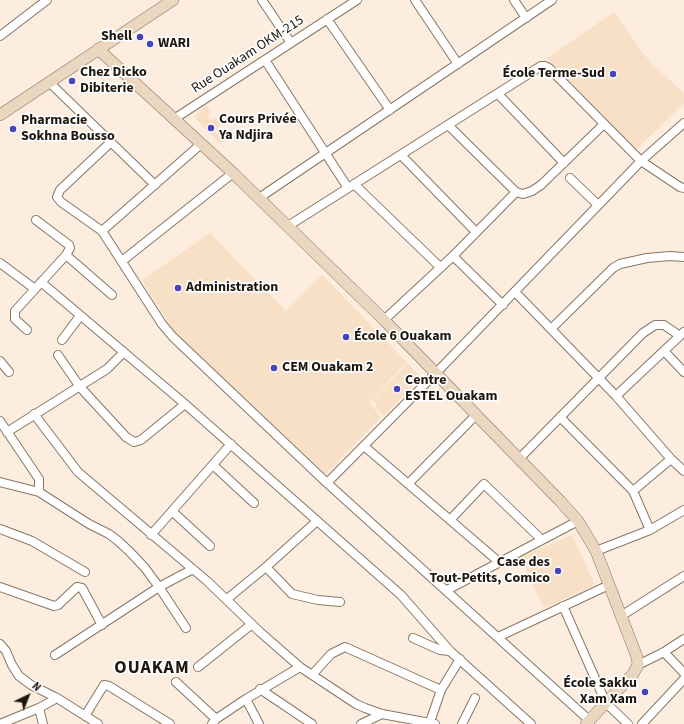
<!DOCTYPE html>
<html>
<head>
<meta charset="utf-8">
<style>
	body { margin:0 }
	#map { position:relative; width:684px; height:724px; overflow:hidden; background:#fcedde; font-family:"Source Sans 3",sans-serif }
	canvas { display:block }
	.north { position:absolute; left:8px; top:676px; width:40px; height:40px; -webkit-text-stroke:3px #fdfdfd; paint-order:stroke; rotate:43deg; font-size:11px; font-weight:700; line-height:16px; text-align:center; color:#1d1710 }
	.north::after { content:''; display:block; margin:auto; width:14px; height:18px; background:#1d1710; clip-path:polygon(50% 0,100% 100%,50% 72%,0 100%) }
</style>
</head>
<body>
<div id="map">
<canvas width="684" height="724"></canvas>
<div class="north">N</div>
</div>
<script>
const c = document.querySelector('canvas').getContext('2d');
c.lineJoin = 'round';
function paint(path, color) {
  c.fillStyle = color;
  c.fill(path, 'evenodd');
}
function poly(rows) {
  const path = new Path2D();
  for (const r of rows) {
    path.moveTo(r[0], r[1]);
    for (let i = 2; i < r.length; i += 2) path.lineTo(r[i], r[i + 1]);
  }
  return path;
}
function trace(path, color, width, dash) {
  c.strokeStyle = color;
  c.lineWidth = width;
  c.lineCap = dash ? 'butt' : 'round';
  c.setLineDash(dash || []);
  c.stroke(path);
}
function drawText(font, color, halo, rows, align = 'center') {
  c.font = font + ' "Source Sans 3",sans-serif';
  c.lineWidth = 3.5;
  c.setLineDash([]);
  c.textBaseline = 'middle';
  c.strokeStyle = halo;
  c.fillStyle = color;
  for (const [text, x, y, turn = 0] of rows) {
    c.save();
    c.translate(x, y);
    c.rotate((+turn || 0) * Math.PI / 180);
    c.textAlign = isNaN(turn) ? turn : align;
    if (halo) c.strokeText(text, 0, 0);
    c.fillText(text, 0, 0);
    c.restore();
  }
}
paint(poly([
	[614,12,640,49,652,64,684,93,684,103,636,150,547,58],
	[206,105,212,112,207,117,211,120,215,117,222,124,214,131,223,141,220,144,194,117],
	[210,233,286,311,322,275,407,362,369,402,381,417,326,474,175,333,142,280],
	[408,363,421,377,384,416,376,408,377,404,372,400],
	[572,535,595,585,544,608,520,557]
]), '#f8e0c6');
const street = poly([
	[262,0,291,43],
	[415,0,458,64],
	[514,0,526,18],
	[327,19,390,110],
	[0,36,47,0],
	[265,60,348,188],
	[49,82,155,185],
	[498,94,564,163],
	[174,119,357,0],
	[448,125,516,192,523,194,532,191,541,185,604,124],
	[111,142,60,190,57,197,61,202,102,231,162,324,173,337,327,483,589,720],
	[401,155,476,232],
	[570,178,598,205],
	[354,184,440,267],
	[259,198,552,0],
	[288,226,541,66,545,66,549,68,641,161,680,187,684,188],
	[102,231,201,144],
	[66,255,112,295],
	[453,256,503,305],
	[122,261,233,173],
	[0,263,35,289],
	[41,282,185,404,401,595,450,651,531,724],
	[515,292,616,396,671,459,684,471],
	[384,320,453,256,516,192],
	[551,329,613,268,620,264,647,258,670,256,684,257],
	[27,330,15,319,15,311,66,255,70,248,69,245,36,220],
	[62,340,80,316],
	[664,351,684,372],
	[58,355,80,387,126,437,134,442,141,440,185,404],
	[0,361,9,372],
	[616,396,684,332],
	[34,414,78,472,207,581,260,632,300,667,356,704,365,708,382,714,435,724],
	[560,417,633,491,650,530],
	[0,421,39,479,39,492],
	[7,432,107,369,124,352],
	[364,446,499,562],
	[519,459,643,333,655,325,664,325,680,336],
	[213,465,254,503],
	[0,482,39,492,89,524,109,534,117,540,130,552,145,568,159,587,186,628],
	[327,483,436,373,641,161,684,123],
	[408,484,476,415],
	[633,491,671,459],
	[172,511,210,546],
	[450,520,484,484,542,540],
	[0,529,32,541,85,572],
	[151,535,231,444],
	[596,551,650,530,684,510],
	[266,567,292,594,318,600,340,602],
	[0,587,54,606,58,605,77,587,82,588,102,625],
	[447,590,578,521],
	[227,599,266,567,317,521],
	[563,606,606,703,628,724],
	[621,616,684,576],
	[498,637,609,585],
	[413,638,440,650,450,651],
	[0,644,6,651,12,665,19,676,31,685,57,698,98,724],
	[664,652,684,673],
	[55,655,159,587,193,569],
	[638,665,664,652,684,639],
	[198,667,252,624],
	[312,675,331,654,345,647,441,690],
	[176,682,216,719],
	[260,689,312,724],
	[246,699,259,724],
	[39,708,43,724],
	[85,716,104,685,109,686,170,724],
	[430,722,441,690,460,659],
	[0,724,39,708,57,698],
	[212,724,216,719,246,699,300,667],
	[361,724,382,714],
	[462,724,475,698],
	[642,724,684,679]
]);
const secondary = poly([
	[98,49,233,173,384,320,560,501,578,521,596,551,637,657,638,665,633,674,586,724],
	[0,115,173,0]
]);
trace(street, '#877665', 10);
trace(secondary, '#877665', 12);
trace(street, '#fff', 8);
trace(secondary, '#ebd7bf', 11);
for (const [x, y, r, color] of [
	[140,37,4,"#4743b9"],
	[150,44,4,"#4743b9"],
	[613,74,4,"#4743b9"],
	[72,81,4,"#4743b9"],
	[211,128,4,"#4743b9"],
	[13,129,4,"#4743b9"],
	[178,288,4,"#4743b9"],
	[346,337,4,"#4743b9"],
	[274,368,4,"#4743b9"],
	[397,389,4,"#4743b9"],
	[558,571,4,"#4743b9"],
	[645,692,4,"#4743b9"]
]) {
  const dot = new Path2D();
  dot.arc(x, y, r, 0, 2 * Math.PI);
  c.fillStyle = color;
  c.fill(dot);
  trace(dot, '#fdfdfd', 1.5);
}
drawText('bold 14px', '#1d1710', '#fdfdfd', [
	["Shell",132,37,"right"],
	["WARI",158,44],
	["Chez Dicko",80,73],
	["Dibiterie",80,89],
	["École Terme-Sud",605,74,"right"],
	["Cours Privée",219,120],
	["Ya Ndjira",219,136],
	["Pharmacie",21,121],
	["Sokhna Bousso",21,137],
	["Administration",186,288],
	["École 6 Ouakam",354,337],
	["CEM Ouakam 2",282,368],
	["Centre",405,381],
	["ESTEL Ouakam",405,397],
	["Case des",550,563,"right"],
	["Tout-Petits, Comico",550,579,"right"],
	["École Sakku",637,684,"right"],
	["Xam Xam",637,700,"right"]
], 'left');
drawText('14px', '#1d1710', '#fdfdfd', [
	["Rue Ouakam OKM-215",248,55,-33]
]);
c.letterSpacing = '1px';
drawText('bold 18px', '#1d1710', '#fdfdfd', [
	["OUAKAM",152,669]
]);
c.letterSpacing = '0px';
</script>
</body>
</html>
